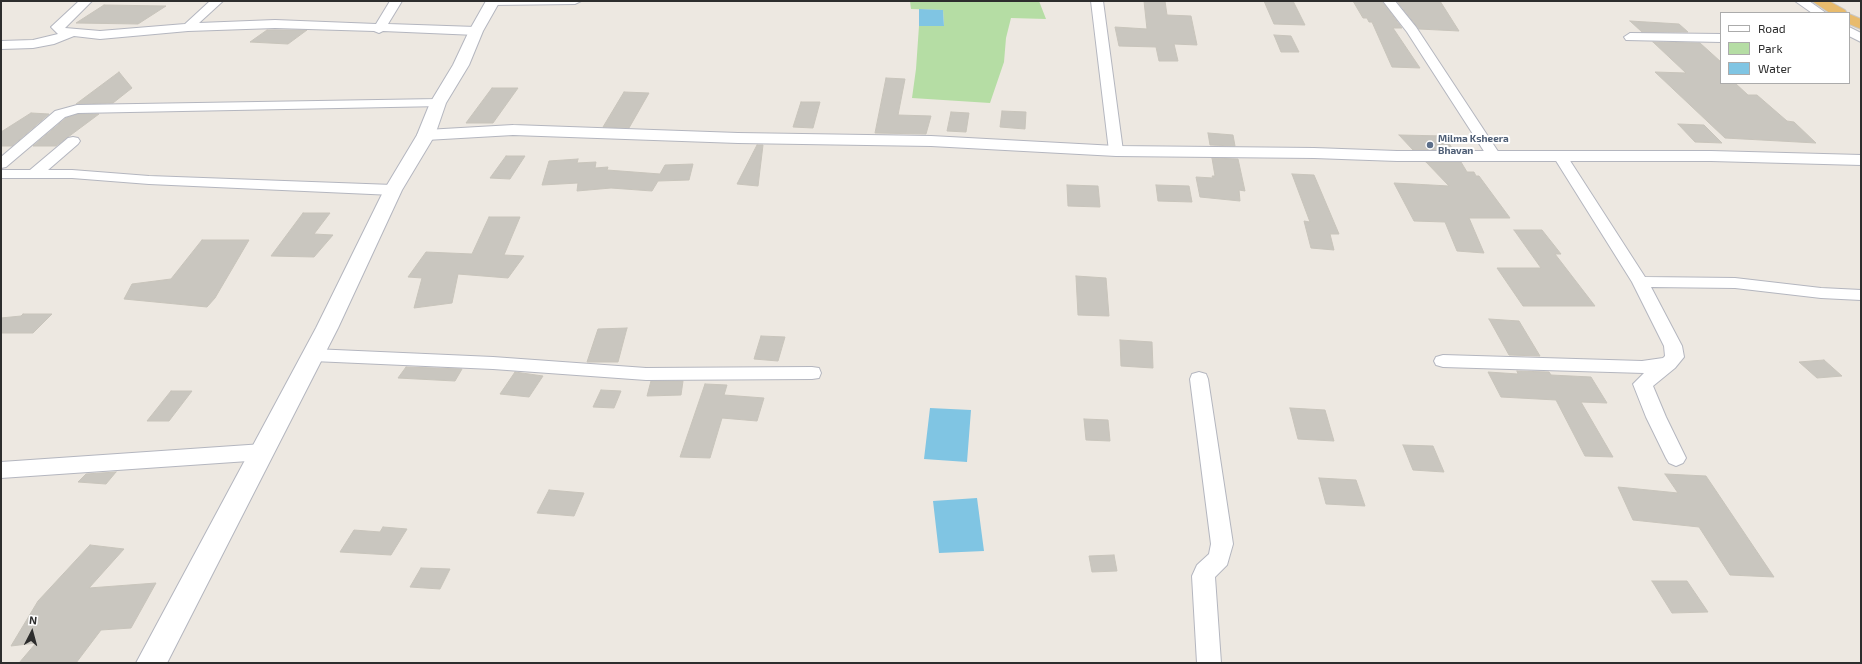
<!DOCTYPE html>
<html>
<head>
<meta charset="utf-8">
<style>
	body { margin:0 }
	#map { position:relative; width:1862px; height:664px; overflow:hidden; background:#ede8e1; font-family:"Exo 2",sans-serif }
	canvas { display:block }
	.frame { position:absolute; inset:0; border:2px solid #2d2d2d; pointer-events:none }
	.legend { position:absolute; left:1720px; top:12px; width:130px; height:72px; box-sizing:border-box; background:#fff; border:1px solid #ababab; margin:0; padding:5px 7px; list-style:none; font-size:12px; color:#2d2d2d }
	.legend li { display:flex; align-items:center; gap:8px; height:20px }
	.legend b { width:20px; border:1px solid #ababab }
	.north { position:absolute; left:12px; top:612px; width:40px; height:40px; -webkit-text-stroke:3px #fff; paint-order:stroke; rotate:6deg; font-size:11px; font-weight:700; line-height:16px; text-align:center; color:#2d2d2d }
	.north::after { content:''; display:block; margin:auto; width:14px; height:18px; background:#2d2d2d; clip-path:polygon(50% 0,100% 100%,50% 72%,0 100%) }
</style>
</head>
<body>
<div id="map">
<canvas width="1862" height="664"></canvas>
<div class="frame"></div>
<ul class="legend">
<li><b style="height:5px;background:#fff"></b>Road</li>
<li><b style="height:11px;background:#b5dda4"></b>Park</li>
<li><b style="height:11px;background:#80c5e3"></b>Water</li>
</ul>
<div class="north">N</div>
</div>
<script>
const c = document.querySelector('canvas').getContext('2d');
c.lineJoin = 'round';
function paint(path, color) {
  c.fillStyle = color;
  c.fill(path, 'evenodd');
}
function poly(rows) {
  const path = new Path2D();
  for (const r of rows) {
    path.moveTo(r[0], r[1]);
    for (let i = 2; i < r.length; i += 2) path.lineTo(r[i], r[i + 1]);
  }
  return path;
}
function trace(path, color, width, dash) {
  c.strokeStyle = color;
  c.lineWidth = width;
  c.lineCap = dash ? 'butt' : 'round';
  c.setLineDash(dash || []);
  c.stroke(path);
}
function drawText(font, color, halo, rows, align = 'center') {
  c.font = font + ' "Exo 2",sans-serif';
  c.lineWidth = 4;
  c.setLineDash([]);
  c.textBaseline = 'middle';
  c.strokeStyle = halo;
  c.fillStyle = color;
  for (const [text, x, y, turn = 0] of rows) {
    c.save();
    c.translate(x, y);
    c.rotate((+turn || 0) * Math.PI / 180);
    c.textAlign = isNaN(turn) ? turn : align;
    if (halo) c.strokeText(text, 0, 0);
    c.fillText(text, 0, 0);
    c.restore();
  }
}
paint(poly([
	[910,1,1039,1,1046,19,1011,18,1006,38,1004,62,990,103,912,98,916,69,919,26,944,25,943,10,911,9]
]), '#b5dda4');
paint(poly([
	[919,9,943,10,944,26,919,26],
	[930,408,971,410,967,462,924,459],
	[977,498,984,551,939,553,933,501]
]), '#80c5e3');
const building = poly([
	[1144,1,1165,1,1167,15,1191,16,1197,45,1174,44,1178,61,1159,61,1156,47,1119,46,1115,27,1147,29,1144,1],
	[1264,1,1293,1,1305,25,1274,24,1264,1],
	[1353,1,1382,1,1402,28,1393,28,1420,68,1392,67,1372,22,1369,22,1367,18,1363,18,1353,1],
	[1397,1,1440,1,1459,31,1419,29,1397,1],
	[104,5,166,6,138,24,76,23,104,5],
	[1630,21,1679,24,1688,32,1642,32,1630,21],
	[267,30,307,30,288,44,250,42,267,30],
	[1274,35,1291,36,1299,52,1281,52,1274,35],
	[1653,42,1700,43,1721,62,1721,83,1735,83,1748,95,1757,95,1787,121,1794,122,1816,143,1725,138,1655,72,1686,73,1653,42],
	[119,72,132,88,113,103,76,104,119,72],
	[886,78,905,79,898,115,931,116,926,134,875,133,886,78],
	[492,88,518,88,493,123,466,123,492,88],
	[624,92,649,93,629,128,603,127,624,92],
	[801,102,820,102,813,128,793,127,801,102],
	[1002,111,1026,112,1025,129,1000,127,1002,111],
	[951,112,969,113,966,132,947,131,951,112],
	[31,113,49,114,12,146,1,146,1,132,31,113],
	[78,114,99,114,56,146,33,146,66,118,78,114],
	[1678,124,1704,125,1722,143,1695,142,1678,124],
	[1208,133,1233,135,1235,146,1210,145,1208,133],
	[1399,135,1445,136,1453,150,1413,150,1399,135],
	[757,145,763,145,758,186,737,184,757,145],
	[506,156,525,156,510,179,490,178,506,156],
	[1212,158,1238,159,1245,191,1239,190,1240,201,1200,197,1196,177,1213,178,1212,176,1215,176,1212,158],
	[578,159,577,163,596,162,595,168,608,167,607,170,660,174,665,165,693,164,689,180,658,181,652,191,611,188,577,191,578,183,542,185,549,161,578,159],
	[1426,162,1461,162,1467,172,1474,172,1476,176,1479,176,1510,218,1469,218,1484,253,1457,251,1445,222,1414,221,1394,183,1449,186,1426,162],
	[1292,174,1314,175,1339,234,1330,234,1334,250,1311,248,1304,221,1310,222,1292,174],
	[1067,185,1098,186,1100,207,1068,206,1067,185],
	[1156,185,1189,186,1192,202,1158,201,1156,185],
	[303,213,330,213,314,234,333,235,314,257,271,256,303,213],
	[489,217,520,217,504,255,524,256,508,278,458,274,452,303,414,308,422,278,408,277,426,252,472,254,489,217],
	[1514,230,1542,230,1561,254,1555,254,1595,306,1523,306,1497,268,1541,268,1514,230],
	[202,240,249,240,215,298,207,307,124,299,132,284,171,279,202,240],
	[1076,276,1106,278,1109,316,1078,315,1076,276],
	[23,314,52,314,33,333,1,333,1,318,21,316,23,314],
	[1489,319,1519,321,1540,356,1509,355,1489,319],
	[627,328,618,362,587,362,598,329,627,328],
	[761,336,785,337,778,361,754,359,761,336],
	[1120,340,1152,342,1153,368,1121,366,1120,340],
	[1824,360,1842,376,1817,378,1799,362,1824,360],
	[406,367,462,369,455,381,398,378,406,367],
	[1517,371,1549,372,1551,375,1591,377,1607,403,1581,402,1613,457,1585,456,1556,400,1501,397,1488,372,1518,374,1517,371],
	[515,372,543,376,529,397,500,394,515,372],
	[651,381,683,381,681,395,647,396,651,381],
	[705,384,727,385,724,395,764,398,757,421,722,418,710,458,680,457,705,384],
	[601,390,621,391,614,408,593,407,601,390],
	[171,391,192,391,169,421,147,421,171,391],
	[1290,408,1325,410,1334,441,1298,439,1290,408],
	[1084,419,1108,420,1110,441,1086,440,1084,419],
	[1403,445,1433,446,1444,472,1413,470,1403,445],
	[116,472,106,484,78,482,86,474,116,472],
	[1665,474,1706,476,1774,577,1730,575,1699,527,1633,520,1618,487,1678,493,1665,474],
	[1319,478,1356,480,1365,506,1326,504,1319,478],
	[549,490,584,493,574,516,537,513,549,490],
	[383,527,407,529,391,555,340,552,354,530,380,532,383,527],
	[90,545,124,549,89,588,156,583,131,628,101,630,76,663,19,663,36,643,11,646,38,601,90,545],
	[1114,555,1117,571,1092,572,1089,556,1114,555],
	[421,568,450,569,440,589,410,587,421,568],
	[1652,581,1687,581,1708,612,1672,613,1652,581]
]);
paint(building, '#c9c6bf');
trace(building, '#c8c4bb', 1);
const minor = poly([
	[79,1,92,1,65,28,100,31,185,24,210,1,223,1,199,23,275,20,376,24,390,1,402,1,388,24,476,27,482,31,476,35,383,31,379,33,374,31,275,28,188,31,100,39,74,36,54,44,33,48,1,49,1,41,33,40,58,34,51,27,79,1],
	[487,1,581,1,575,4,492,5,488,4,487,1],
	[1091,1,1103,1,1123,151,1121,154,1116,155,1111,154,1109,151,1091,1],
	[1383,1,1395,1,1416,27,1501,156,1499,159,1489,159,1407,32,1383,1],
	[1795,1,1809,1,1826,13,1812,13,1795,1],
	[1849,27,1861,33,1861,42,1849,36,1849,27],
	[1630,33,1721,34,1721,42,1626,40,1624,37,1630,33],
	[438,99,443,100,445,103,443,106,78,113,65,117,6,167,1,168,1,157,55,111,77,105,438,99],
	[73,137,78,138,80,141,78,144,48,170,72,170,149,176,393,185,398,187,401,190,398,193,393,195,149,184,72,178,1,178,1,170,30,170,68,138,73,137],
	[1560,152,1565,153,1567,156,1645,277,1735,278,1821,288,1861,290,1861,300,1821,298,1735,288,1651,287,1682,346,1684,357,1675,368,1653,386,1666,417,1686,458,1683,463,1676,466,1669,463,1666,458,1646,417,1633,384,1644,373,1443,367,1436,365,1434,361,1436,357,1443,355,1642,361,1663,358,1665,356,1664,346,1632,282,1553,156,1555,153,1560,152],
	[313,349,493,357,646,368,812,367,819,368,821,373,819,378,812,379,646,380,493,369,313,361,306,359,304,355,306,351,313,349],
	[1199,372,1206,374,1208,379,1233,544,1227,565,1215,577,1221,663,1197,663,1192,576,1197,565,1209,554,1211,544,1190,379,1192,374,1199,372],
	[263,444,270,447,273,452,270,457,263,460,1,478,1,462,263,444]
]);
const tertiary = poly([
	[513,125,738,133,931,136,1116,146,1314,148,1397,151,1711,151,1861,155,1861,165,1711,161,1397,161,1314,158,1116,156,931,146,738,143,513,135,426,140,420,139,417,135,420,131,426,130,513,125]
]);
const secondary = poly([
	[486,1,500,1,483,31,469,65,446,103,435,135,402,190,338,328,167,663,136,663,316,328,384,190,417,135,430,103,453,65,469,31,486,1]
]);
const trunk = poly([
	[1812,1,1829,1,1845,10,1847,13,1830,13,1812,1],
	[1849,14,1861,19,1861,29,1849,24,1849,14]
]);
trace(minor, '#b4b6bf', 2);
trace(tertiary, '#b4b6bf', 2);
trace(secondary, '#b4b6bf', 2);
trace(trunk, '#c8c8c8', 2);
paint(minor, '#fff');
paint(tertiary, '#fff');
paint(secondary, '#fff');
paint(trunk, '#e8bb6d');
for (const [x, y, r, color] of [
	[1430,145,4,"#5c6f8a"]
]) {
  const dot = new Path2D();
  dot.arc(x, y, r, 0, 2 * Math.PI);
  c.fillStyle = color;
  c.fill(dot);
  trace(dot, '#fff', 1.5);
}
drawText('bold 10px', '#4e5e75', '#fff', [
	["Milma Ksheera",1438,139],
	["Bhavan",1438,151]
], 'left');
</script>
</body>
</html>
